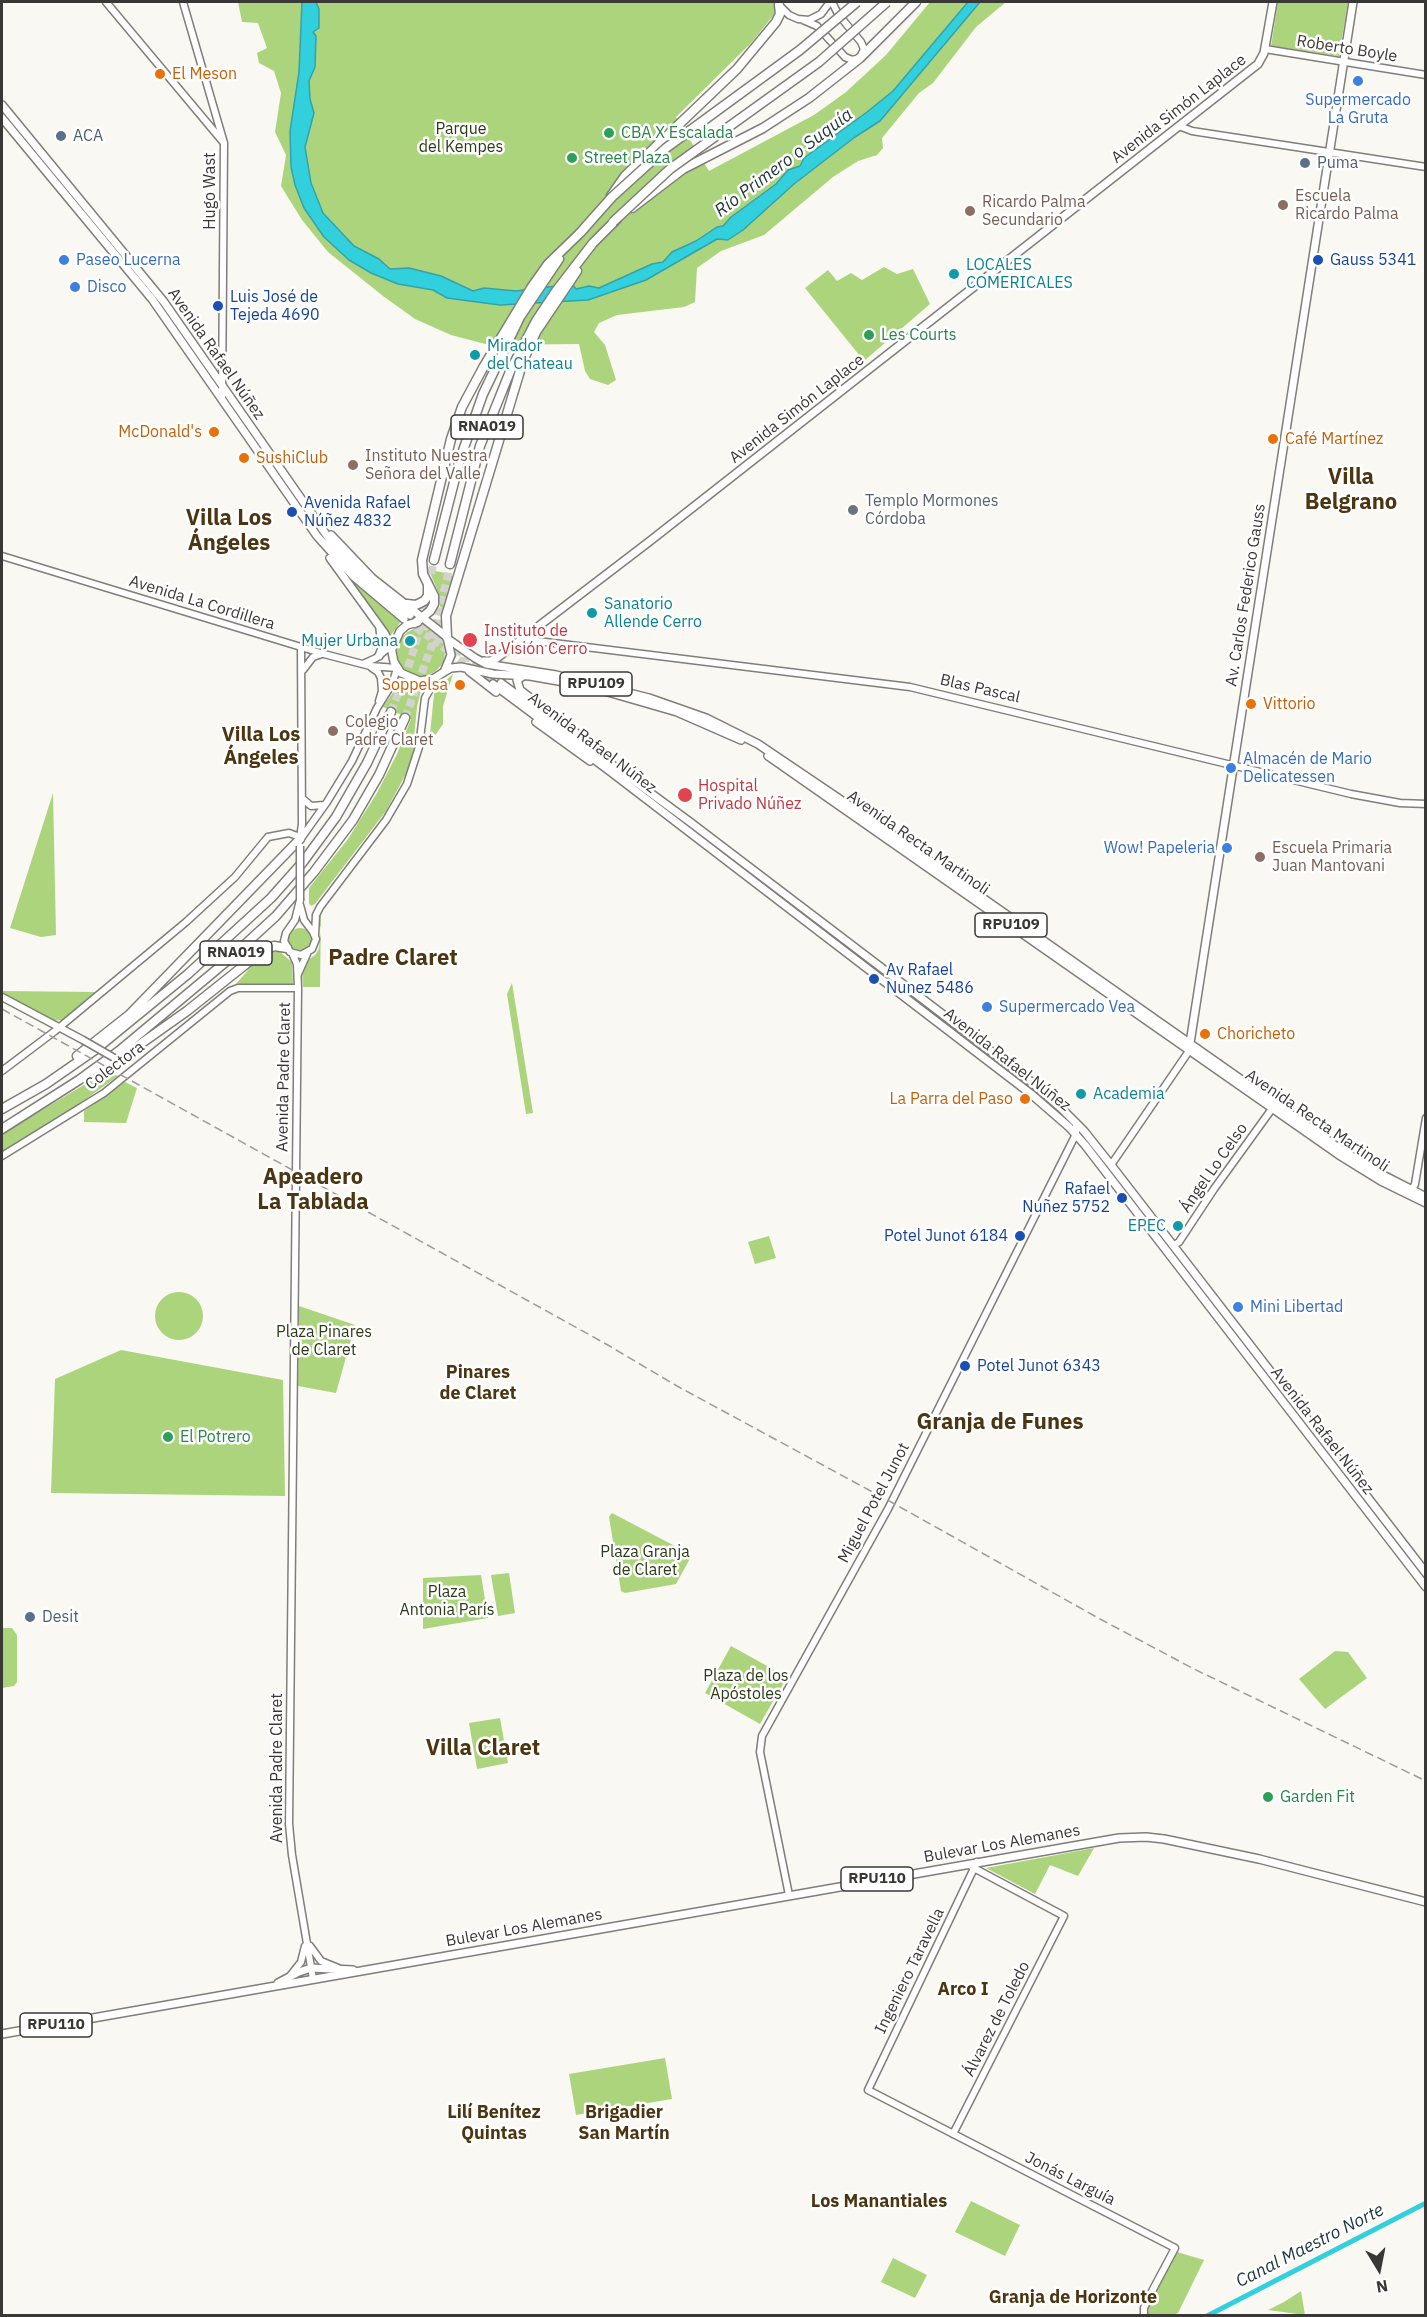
<!DOCTYPE html>
<html>
<head>
<meta charset="utf-8">
<style>
	body { margin:0 }
	#map { position:relative; width:1427px; height:2317px; overflow:hidden; background:#faf8f3; font-family:"IBM Plex Sans",sans-serif }
	canvas { display:block }
	.frame { position:absolute; inset:0; border:3px solid #393836; pointer-events:none }
	.north { position:absolute; left:1349px; top:2239px; width:60px; height:60px; -webkit-text-stroke:4px #fff; paint-order:stroke; rotate:170deg; font-size:16px; font-weight:700; line-height:24px; text-align:center; color:#393836 }
	.north::after { content:''; display:block; margin:auto; width:21px; height:27px; background:#393836; clip-path:polygon(50% 0,100% 100%,50% 72%,0 100%) }
</style>
</head>
<body>
<div id="map">
<canvas width="1427" height="2317"></canvas>
<div class="frame"></div>
<div class="north">N</div>
</div>
<script>
const c = document.querySelector('canvas').getContext('2d');
c.lineJoin = 'round';
function paint(path, color) {
  c.fillStyle = color;
  c.fill(path, 'evenodd');
}
function poly(rows) {
  const path = new Path2D();
  for (const r of rows) {
    if (r.length === 3) {
      path.moveTo(r[0] + r[2], r[1]);
      path.arc(r[0], r[1], r[2], 0, 2 * Math.PI);
      continue;
    }
    path.moveTo(r[0], r[1]);
    for (let i = 2; i < r.length; i += 2) path.lineTo(r[i], r[i + 1]);
  }
  return path;
}
function trace(path, color, width, dash) {
  c.strokeStyle = color;
  c.lineWidth = width;
  c.lineCap = dash ? 'butt' : 'round';
  c.setLineDash(dash || []);
  c.stroke(path);
}
function drawText(font, color, halo, rows, align = 'center') {
  c.font = font + ' "IBM Plex Sans",sans-serif';
  c.lineWidth = 5;
  c.setLineDash([]);
  c.textBaseline = 'middle';
  c.strokeStyle = halo;
  c.fillStyle = color;
  for (const [text, x, y, turn = 0] of rows) {
    c.save();
    c.translate(x, y);
    c.rotate((+turn || 0) * Math.PI / 180);
    c.textAlign = isNaN(turn) ? turn : align;
    if (halo) c.strokeText(text, 0, 0);
    c.fillText(text, 0, 0);
    c.restore();
  }
}
paint(poly([
	[238,2,302,2,299,72,290,131,324,237,349,260,371,273,398,284,433,290,447,298,500,305,646,280,717,239,729,240,743,230,794,184,855,137,880,121,980,2,1006,2,976,27,933,83,919,93,882,138,883,148,877,155,858,161,833,177,764,235,721,251,697,268,695,302,684,307,617,315,599,323,594,332,605,345,616,380,608,385,590,379,585,371,579,344,489,345,451,335,415,319,383,296,328,252,302,220,281,186,286,155,275,132,281,93,274,71,259,63,257,53,267,48,258,23,242,22],
	[316,2,774,2,776,12,751,43,676,117,709,171,814,115,846,92,886,55,930,2,968,2,893,91,867,112,804,158,800,166,788,170,776,184,731,217,723,226,717,227,696,241,672,252,663,262,652,264,599,288,589,286,575,289,516,291,484,288,473,291,441,276,409,268,390,269,379,259,354,246,323,213,311,183,305,147,314,113,310,99,309,81,315,67,316,54,316,36,312,31,317,8],
	[1278,2,1348,2,1339,56,1271,46],
	[884,267,897,274,913,269,930,304,864,361,805,288,828,270,837,281,851,273,862,280],
	[340,568,369,595,402,620,391,635],
	[431,570,450,574,453,577,443,608,440,607,439,594,431,575],
	[421,652,24],
	[453,674,443,706,443,724,429,744,434,694,438,687],
	[399,684,410,688,421,690,417,707,414,738,416,746,407,772,386,811,315,904,311,906,309,903,309,888,348,839,377,793,397,754,411,719,383,707],
	[53,793,56,935,41,937,10,928],
	[321,911,320,987,303,987,302,970,307,961,316,954,319,948,321,929,318,919],
	[300,940,12],
	[269,952,280,952,292,962,293,984,236,984,254,963],
	[512,983,533,1113,526,1114,507,994],
	[2,991,96,992,62,1020,52,1021,2,994],
	[107,1071,118,1076,65,1114,2,1152,2,1134],
	[125,1082,137,1088,126,1123,84,1122,84,1111],
	[769,1236,776,1258,755,1264,748,1242],
	[179,1316,24],
	[299,1306,355,1325,336,1393,298,1386],
	[121,1350,283,1380,285,1496,51,1493,55,1379],
	[612,1513,692,1555,676,1584,625,1593,621,1591,609,1517],
	[509,1573,515,1613,498,1616,491,1575],
	[481,1575,488,1618,423,1629,423,1578],
	[2,1628,12,1628,17,1635,17,1682,14,1686,2,1688],
	[731,1646,787,1677,760,1724,705,1693],
	[1335,1651,1348,1652,1367,1678,1325,1709,1299,1679],
	[500,1718,508,1763,477,1769,469,1723],
	[1094,1848,1078,1876,1050,1865,1035,1894,986,1868],
	[665,2058,672,2099,576,2115,569,2074],
	[971,2201,1020,2225,1005,2256,955,2232],
	[1177,2252,1204,2260,1178,2313,1173,2315,1148,2316,1149,2304],
	[893,2258,927,2275,915,2298,881,2282],
	[1301,2291,1305,2315,1268,2310,1284,2302]
]), '#acd47c');
const water = poly([
	[302,2,316,2,319,9,319,28,313,32,316,36,315,67,309,81,310,99,314,113,305,147,311,183,323,213,354,246,379,259,390,269,409,268,441,276,473,291,484,288,516,291,572,284,576,289,589,286,599,288,652,264,663,262,672,252,696,241,717,227,723,226,731,217,776,184,788,170,800,166,804,158,867,112,893,91,968,2,980,2,880,121,855,137,794,184,743,230,728,240,717,239,646,280,588,300,500,305,447,298,433,290,398,284,371,273,349,260,324,237,304,208,295,185,291,167,290,131,299,72,302,2]
]);
paint(water, '#31d0dc');
trace(water, '#33a2aa', 1.5);
trace(poly([
	[1207,2316,1426,2203]
]), '#31d0dc', 5);
trace(poly([
	[414,618,501,683],
	[408,622,493,684]
]), '#d3d2cd', 7, [7, 3.5]);
trace(poly([
	[391,712,407,671,417,639,434,560],
	[405,718,432,645,450,564]
]), '#d3d2cd', 8, [8, 4]);
const secondary = poly([
	[106,2,224,143],
	[183,2,224,143,222,400],
	[779,5,789,15,798,19,809,20,821,14,830,2],
	[803,20,817,26,845,57,852,60,860,58,864,49,861,42,838,14,832,2],
	[1265,49,1426,75],
	[1179,126,1192,131,1426,167],
	[2,556,324,654,370,666,397,668],
	[521,639,910,687,1351,794,1400,803,1426,804],
	[363,664,376,658,392,645],
	[372,668,378,672,381,678,382,691,379,701],
	[303,670,313,657,322,654],
	[302,798,311,806,324,805],
	[302,837,327,802,352,761,377,708,392,684,397,669],
	[300,838,302,824,301,647],
	[300,905,304,920,313,932,316,939,312,949,301,955,290,952,284,941,286,933,295,920,300,900],
	[315,935,316,915,320,907,386,820,407,784,419,747,425,698,437,677],
	[292,953,297,964,298,988,289,1824,292,1855,313,1979],
	[298,974,307,954],
	[2,997,83,1040],
	[2,1071,55,1031,186,922,235,877,268,837,289,833,300,837],
	[2,1156,104,1093,230,991,238,988,298,988],
	[1111,1165,1189,1051],
	[1410,1194,1415,1184,1426,1118],
	[1173,1246,1179,1242,1214,1189,1274,1106],
	[977,1862,868,2090,1175,2248,1150,2295,1144,2308,1144,2316],
	[789,1895,760,1752,762,1736,888,1509,1076,1134,1076,1123],
	[310,1946,321,1961,338,1968],
	[290,1976,301,1962,305,1946],
	[953,2134,1064,1916,972,1867]
]);
const primary = poly([
	[2,105,164,302,332,543,365,579,410,615],
	[2,118,152,299,317,536,353,576,404,619],
	[330,558,385,634,391,647,394,662,401,673,420,681,433,679,444,672,451,655,447,637,372,578,331,535],
	[448,639,475,658,486,664,556,675,649,698,706,718,758,744,900,840,1343,1151,1383,1175,1426,1197],
	[392,649,400,631,407,625,418,622],
	[379,656,382,648,380,629],
	[483,661,491,661,497,658,650,541,1258,64,1264,53,1273,2],
	[469,671,496,692],
	[444,672,451,668,461,667,493,674,530,676,587,686,677,712,741,740],
	[523,676,517,680,520,690,597,749],
	[501,683,690,822,1029,1080,1063,1110,1084,1131,1111,1165,1426,1573],
	[493,684,611,772,1031,1094,1069,1127,1085,1145,1426,1587],
	[536,722,590,761],
	[768,756,1339,1155,1381,1181,1426,1203],
	[1190,1043,1353,2],
	[278,1983,299,1972,311,1968,353,1970],
	[2,2034,1119,1838,1146,1837,1164,1839,1259,1859,1426,1902]
]);
const highway = poly([
	[611,196,625,176,737,69,776,22,780,14,779,5],
	[632,208,683,169,763,128,809,98,860,58,916,2],
	[434,560,460,459,483,394,520,317,559,259],
	[450,564,480,446,511,369,536,321,556,291,593,243,617,219],
	[407,604,416,605,424,601,428,596,428,585],
	[415,623,430,611,434,604,434,596,423,574,422,560,451,439,462,407,484,366,531,288,548,264,580,233],
	[447,637,446,616,523,361,536,332,577,271],
	[77,1056,129,1015,300,839],
	[101,1072,187,1011,261,952,274,946,287,948],
	[2,1109,46,1084,95,1050,188,974,271,898,303,862,336,817,367,763,391,712],
	[2,1129,79,1080,119,1051,228,960,276,916,314,872,353,820,379,775,405,718]
]);
trace(secondary, '#807e7a', 9);
trace(primary, '#807e7a', 10);
trace(highway, '#807e7a', 11);
trace(secondary, '#fff', 6);
trace(primary, '#fff', 7);
trace(highway, '#fff', 8);
trace(poly([
	[2,1009,606,1344,677,1386,891,1502,1100,1619,1194,1669,1426,1781]
]), '#9d9c98', 1.5, [9, 4.5]);
const secondaryBridge = poly([
	[300,846,300,900],
	[83,1040,123,1063]
]);
const highwayBridge = poly([
	[613,222,670,169,819,62,887,2],
	[580,233,612,197,666,148,800,50,857,2]
]);
trace(secondaryBridge, '#807e7a', 9, []);
trace(highwayBridge, '#807e7a', 11, []);
trace(secondaryBridge, '#fff', 6);
trace(highwayBridge, '#fff', 8);
for (const [x, y, r, color] of [
	[160,74,6,"#e8710a"],
	[1358,81,6,"#3f7fe0"],
	[609,133,6,"#2e9e5b"],
	[61,136,6,"#5c6f8a"],
	[572,158,6,"#2e9e5b"],
	[1305,163,6,"#5c6f8a"],
	[1283,205,6,"#8d6e63"],
	[970,211,6,"#8d6e63"],
	[64,260,6,"#3f7fe0"],
	[1318,260,6,"#1a4fb4"],
	[954,274,6,"#0f9aa8"],
	[75,287,6,"#3f7fe0"],
	[218,306,6,"#1a4fb4"],
	[869,335,6,"#2e9e5b"],
	[475,355,6,"#0f9aa8"],
	[214,432,6,"#e8710a"],
	[1273,439,6,"#e8710a"],
	[244,458,6,"#e8710a"],
	[353,465,6,"#8d6e63"],
	[853,510,6,"#6b7280"],
	[292,512,6,"#1a4fb4"],
	[592,613,6,"#0f9aa8"],
	[470,640,8,"#e0444e"],
	[410,641,6,"#0f9aa8"],
	[460,685,6,"#e8710a"],
	[1251,704,6,"#e8710a"],
	[333,731,6,"#8d6e63"],
	[1231,768,6,"#3f7fe0"],
	[685,795,8,"#e0444e"],
	[1227,848,6,"#3f7fe0"],
	[1260,857,6,"#8d6e63"],
	[874,979,6,"#1a4fb4"],
	[987,1007,6,"#3f7fe0"],
	[1205,1034,6,"#e8710a"],
	[1081,1094,6,"#0f9aa8"],
	[1025,1099,6,"#e8710a"],
	[1122,1198,6,"#1a4fb4"],
	[1178,1226,6,"#0f9aa8"],
	[1020,1236,6,"#1a4fb4"],
	[1238,1307,6,"#3f7fe0"],
	[965,1366,6,"#1a4fb4"],
	[168,1437,6,"#2e9e5b"],
	[30,1617,6,"#5c6f8a"],
	[1268,1797,6,"#2e9e5b"]
]) {
  const dot = new Path2D();
  dot.arc(x, y, r, 0, 2 * Math.PI);
  c.fillStyle = color;
  c.fill(dot);
  trace(dot, '#fff', 2);
}
for (const [x, y, w] of [
	[487,427,72],
	[596,684,72],
	[1011,925,72],
	[236,953,72],
	[877,1879,72],
	[56,2025,72]
]) {
  const box = new Path2D();
  box.roundRect(x - w / 2, y - 12, w, 24, 4.5);
  c.fillStyle = '#fff';
  c.fill(box);
  trace(box, '#393836', 1.5);
}
drawText('bold 15px', '#393836', null, [
	["RNA019",487,427],
	["RPU109",596,684],
	["RPU109",1011,925],
	["RNA019",236,953],
	["RPU110",877,1879],
	["RPU110",56,2025]
]);
drawText('16px', '#393836', '#fff', [
	["Roberto Boyle",1347,49,9],
	["Avenida Simón Laplace",1179,109,-38],
	["Hugo Wast",210,191,-90],
	["Avenida Rafael Núñez",216,354,55],
	["Avenida Simón Laplace",797,409,-38],
	["Av. Carlos Federico Gauss",1246,595,-81],
	["Avenida La Cordillera",202,603,17],
	["Blas Pascal",980,689,13],
	["Avenida Rafael Núñez",592,743,37],
	["Avenida Recta Martinoli",918,843,35],
	["Avenida Rafael Núñez",1007,1060,38],
	["Colectora",115,1066,-37],
	["Avenida Padre Claret",284,1077,-89],
	["Avenida Recta Martinoli",1317,1121,34],
	["Ángel Lo Celso",1214,1168,-55],
	["Avenida Rafael Núñez",1322,1431,52],
	["Miguel Potel Junot",874,1503,-62],
	["Avenida Padre Claret",277,1768,-90],
	["Bulevar Los Alemanes",1002,1844,-10],
	["Bulevar Los Alemanes",524,1928,-10],
	["Ingeniero Taravella",910,1971,-64],
	["Álvarez de Toledo",997,2019,-63],
	["Jonás Larguía",1070,2179,27]
]);
drawText('16px', '#c56008', '#fff', [
	["El Meson",172,74],
	["McDonald's",202,432,"right"],
	["Café Martínez",1285,439],
	["SushiClub",256,458],
	["Soppelsa",448,685,"right"],
	["Vittorio",1263,704],
	["Choricheto",1217,1034],
	["La Parra del Paso",1013,1099,"right"]
], 'left');
drawText('16px', '#366cbe', '#fff', [
	["Supermercado",1358,100,"center"],
	["La Gruta",1358,118,"center"],
	["Paseo Lucerna",76,260],
	["Disco",87,287],
	["Almacén de Mario",1243,759],
	["Delicatessen",1243,777],
	["Wow! Papeleria",1215,848,"right"],
	["Supermercado Vea",999,1007],
	["Mini Libertad",1250,1307]
], 'left');
drawText('16px', '#2c3b17', '#fff', [
	["Parque",461,129],
	["del Kempes",461,147],
	["Plaza Pinares",324,1332],
	["de Claret",324,1350],
	["Plaza Granja",645,1552],
	["de Claret",645,1570],
	["Plaza",447,1592],
	["Antonia París",447,1610],
	["Plaza de los",746,1676],
	["Apóstoles",746,1694]
]);
drawText('16px', '#27864d', '#fff', [
	["CBA X Escalada",621,133],
	["Street Plaza",584,158],
	["Les Courts",881,335],
	["El Potrero",180,1437],
	["Garden Fit",1280,1797]
], 'left');
drawText('16px', '#4e5e75', '#fff', [
	["ACA",73,136],
	["Puma",1317,163],
	["Desit",42,1617]
], 'left');
drawText('16px', '#785e54', '#fff', [
	["Escuela",1295,196],
	["Ricardo Palma",1295,214],
	["Ricardo Palma",982,202],
	["Secundario",982,220],
	["Instituto Nuestra",365,456],
	["Señora del Valle",365,474],
	["Colegio",345,722],
	["Padre Claret",345,740],
	["Escuela Primaria",1272,848],
	["Juan Mantovani",1272,866]
], 'left');
drawText('16px', '#164399', '#fff', [
	["Gauss 5341",1330,260],
	["Luis José de",230,297],
	["Tejeda 4690",230,315],
	["Avenida Rafael",304,503],
	["Núñez 4832",304,521],
	["Av Rafael",886,970],
	["Nunez 5486",886,988],
	["Rafael",1110,1189,"right"],
	["Nuñez 5752",1110,1207,"right"],
	["Potel Junot 6184",1008,1236,"right"],
	["Potel Junot 6343",977,1366]
], 'left');
drawText('16px', '#0d838f', '#fff', [
	["LOCALES",966,265],
	["COMERICALES",966,283],
	["Mirador",487,346],
	["del Chateau",487,364],
	["Sanatorio",604,604],
	["Allende Cerro",604,622],
	["Mujer Urbana",398,641,"right"],
	["Academia",1093,1094],
	["EPEC",1166,1226,"right"]
], 'left');
drawText('16px', '#5b616d', '#fff', [
	["Templo Mormones",865,501],
	["Córdoba",865,519]
], 'left');
drawText('16px', '#be3a42', '#fff', [
	["Instituto de",484,631],
	["la Visión Cerro",484,649],
	["Hospital",698,786],
	["Privado Núñez",698,804]
], 'left');
drawText('italic 18px', '#1e3739', '#fff', [
	["Río Primero o Suquía",784,163,-37],
	["Canal Maestro Norte",1310,2246,-27]
]);
drawText('bold 18px', '#4c3511', '#fff', [
	["Pinares",478,1373],
	["de Claret",478,1394],
	["Arco I",963,1990],
	["Lilí Benítez",494,2113],
	["Quintas",494,2134],
	["Brigadier",624,2113],
	["San Martín",624,2134],
	["Los Manantiales",879,2202],
	["Granja de Horizonte",1073,2298]
]);
drawText('bold 20px', '#4c3511', '#fff', [
	["Villa Los",261,735],
	["Ángeles",261,758]
]);
drawText('bold 22px', '#4c3511', '#fff', [
	["Villa",1351,478],
	["Belgrano",1351,503],
	["Villa Los",229,519],
	["Ángeles",229,544],
	["Padre Claret",393,959],
	["Apeadero",313,1178],
	["La Tablada",313,1203],
	["Granja de Funes",1000,1423],
	["Villa Claret",483,1749]
]);
</script>
</body>
</html>
